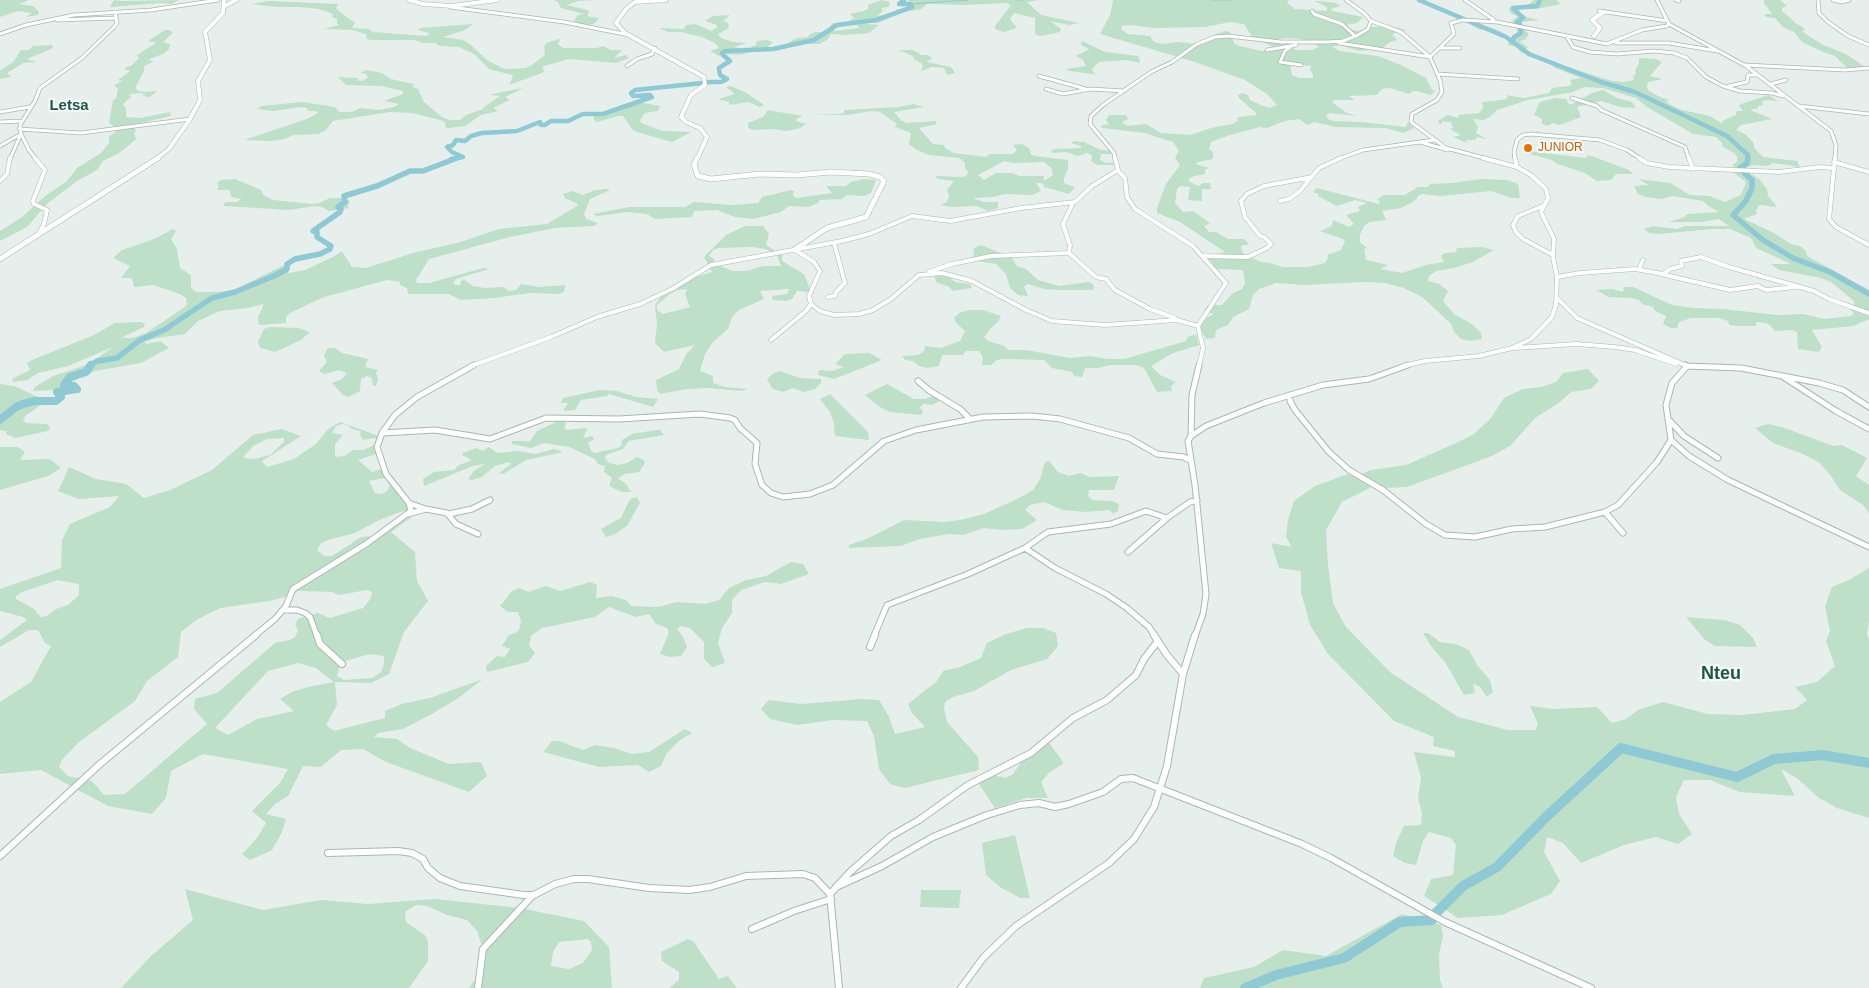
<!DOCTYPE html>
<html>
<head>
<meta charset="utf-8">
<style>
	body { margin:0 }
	canvas { display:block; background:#e6efeb }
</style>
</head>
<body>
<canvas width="1869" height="988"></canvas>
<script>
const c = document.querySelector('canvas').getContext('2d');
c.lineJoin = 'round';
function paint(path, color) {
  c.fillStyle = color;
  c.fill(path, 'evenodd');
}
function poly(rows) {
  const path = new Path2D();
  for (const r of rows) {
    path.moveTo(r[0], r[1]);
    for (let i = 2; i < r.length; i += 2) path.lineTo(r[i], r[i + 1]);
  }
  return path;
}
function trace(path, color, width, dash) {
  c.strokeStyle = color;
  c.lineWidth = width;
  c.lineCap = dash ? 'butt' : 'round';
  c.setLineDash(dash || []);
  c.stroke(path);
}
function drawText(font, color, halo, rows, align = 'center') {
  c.font = font + ' Arial,sans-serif';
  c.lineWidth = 4.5;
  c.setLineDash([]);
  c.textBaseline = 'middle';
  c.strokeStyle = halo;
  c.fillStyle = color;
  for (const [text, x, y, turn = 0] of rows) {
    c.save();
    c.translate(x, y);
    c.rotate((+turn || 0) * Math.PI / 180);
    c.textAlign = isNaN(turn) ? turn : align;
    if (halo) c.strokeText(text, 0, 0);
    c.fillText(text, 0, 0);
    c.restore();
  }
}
paint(poly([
	[0,0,29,0,19,4,33,6,39,12,38,15,26,17,32,13,18,11,0,17],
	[114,0,122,1,179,0,172,4,161,3,110,7],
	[554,0,596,0,578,1,567,5,587,10,589,12,587,15,590,17,599,18,595,23,589,25,577,23,574,21,578,15,584,14,561,8,558,2],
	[882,0,890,2,889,7,881,8,883,11,877,16,895,13,897,9,911,9,906,5,910,3,908,0,1038,0,1027,2,1041,15,1079,23,1069,25,1050,21,1061,29,1060,32,1041,36,1036,35,1035,32,1035,18,1014,13,1010,19,1017,28,1004,32,995,29,995,26,1011,5,1006,3,963,5,927,4,921,9,905,12,878,23,860,23,879,25,869,33,846,35,831,34,828,39,820,44,794,44,773,51,759,47,750,51,751,52,739,55,726,54,719,56,710,51,719,48,715,43,702,37,681,32,668,32,659,28,684,29,686,25,695,24,712,31,717,27,717,25,705,21,713,16,730,15,723,21,728,23,729,28,718,34,721,38,733,42,747,43,734,47,745,49,753,49,751,47,756,45,757,41,767,40,772,42,772,44,768,46,771,48,784,45,797,38,808,37,810,34,815,32,824,32,830,27,832,23,845,24,835,28,834,31,859,28,857,25,859,23,847,22,854,18,850,14,863,11,868,9,868,5],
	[1113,0,1289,0,1287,3,1295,9,1327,11,1327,7,1314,1,1318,1,1336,3,1340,6,1331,9,1332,11,1363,17,1357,23,1346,25,1344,27,1347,29,1360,31,1372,27,1390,26,1407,30,1392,34,1397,40,1388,43,1382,49,1358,51,1341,45,1332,47,1340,51,1378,56,1401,65,1426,78,1432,90,1436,91,1430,95,1417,91,1413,91,1409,94,1390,88,1382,89,1377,95,1349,96,1355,100,1333,100,1333,103,1347,113,1357,116,1330,113,1326,115,1328,119,1333,121,1361,122,1406,127,1407,123,1410,123,1414,128,1403,133,1386,128,1335,127,1314,122,1308,125,1299,119,1285,121,1267,128,1260,127,1227,136,1211,142,1209,149,1213,152,1213,159,1198,162,1196,164,1209,168,1205,170,1205,174,1191,177,1188,181,1198,186,1203,183,1210,183,1211,189,1202,189,1202,201,1188,200,1190,187,1180,186,1177,189,1175,203,1183,212,1193,211,1210,223,1204,226,1209,232,1216,232,1228,239,1244,239,1249,244,1241,246,1241,249,1244,254,1261,262,1270,263,1283,267,1308,267,1325,263,1328,258,1327,255,1341,250,1345,242,1343,239,1320,231,1332,226,1333,220,1349,227,1354,224,1346,215,1360,211,1358,207,1367,203,1355,200,1337,206,1318,196,1319,194,1313,192,1317,188,1379,204,1380,202,1377,199,1384,195,1405,195,1418,187,1428,187,1430,184,1452,183,1481,179,1507,180,1518,184,1520,198,1511,198,1491,191,1441,196,1422,194,1418,196,1416,200,1401,208,1382,211,1386,220,1369,222,1364,226,1360,235,1360,242,1367,248,1364,249,1366,260,1388,265,1380,269,1402,273,1426,265,1444,262,1441,256,1445,253,1456,252,1457,248,1482,247,1494,250,1473,262,1454,268,1436,271,1429,276,1428,281,1439,284,1448,291,1443,301,1454,314,1472,324,1481,333,1482,339,1470,341,1461,339,1454,332,1451,324,1432,306,1422,297,1404,288,1385,283,1365,282,1304,285,1276,283,1259,289,1253,295,1249,309,1233,317,1228,325,1216,330,1215,338,1206,339,1200,328,1194,324,1214,314,1204,311,1208,305,1222,305,1233,293,1242,289,1245,283,1243,270,1217,269,1206,256,1225,252,1180,222,1157,213,1157,208,1166,184,1180,165,1175,158,1179,151,1173,142,1144,133,1103,128,1100,126,1109,124,1106,120,1109,115,1126,115,1128,119,1122,122,1127,126,1146,124,1161,133,1190,135,1211,128,1232,124,1239,120,1236,118,1240,117,1256,115,1256,113,1239,98,1238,95,1242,93,1248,95,1250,100,1263,106,1270,108,1277,105,1267,94,1245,80,1192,61,1100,34,1110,15],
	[1230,22,1244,24,1253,38,1276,48,1262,51,1239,46,1234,43,1230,32,1226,31,1216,34,1197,44,1177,42,1163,44,1154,42,1150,36,1128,34,1121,29,1122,26,1130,25,1154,28,1205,27],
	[1288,38,1301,39,1313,43,1319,47,1312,50,1297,50,1277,42,1278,39],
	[1290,64,1311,66,1310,70,1313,74,1313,78,1299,78,1292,75],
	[1534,0,1556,0,1561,4,1536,9,1519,9,1518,11,1527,17,1539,20,1522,22,1521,25,1511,22,1518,16,1510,13,1509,8,1528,5],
	[1764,0,1780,0,1787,6,1782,8,1782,11,1794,21,1793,22,1801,26,1805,30,1802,31,1803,32,1821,44,1846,54,1865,67,1849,70,1835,56,1823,52,1802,42,1794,32,1783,27,1775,18,1766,17,1764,14,1772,14,1764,3],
	[269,1,338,4,336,8,340,12,355,23,352,28,369,29,373,32,426,36,429,35,429,33,418,30,420,28,473,24,465,30,443,37,463,40,471,45,487,60,504,69,525,68,532,65,545,55,544,47,546,43,559,39,560,40,558,44,563,48,597,48,603,46,611,50,622,50,614,58,626,55,629,58,616,63,569,59,544,66,542,69,545,71,542,73,509,85,513,77,512,75,489,69,474,54,459,47,440,46,435,43,423,43,415,40,371,40,367,39,366,34,352,30,324,29,339,25,337,24,337,19,332,17,333,14,319,9,299,7,276,7,251,4],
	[1468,23,1489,27,1500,31,1508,37,1512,37,1517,33,1517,26,1522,27,1529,34,1525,40,1519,41,1528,47,1525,50,1533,55,1522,53,1519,50,1521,48,1508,45,1508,39,1499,37,1500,35,1498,34,1487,29,1480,30],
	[165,30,170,30,173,33,163,42,170,44,169,49,163,54,149,59,153,62,144,66,144,71,135,88,138,91,145,92,157,91,150,97,142,96,146,94,141,93,131,94,129,95,131,97,123,104,126,109,126,117,140,118,170,112,171,116,132,125,131,127,136,130,134,133,136,139,133,142,119,153,103,161,97,170,77,181,48,203,27,227,0,241,0,231,22,217,45,196,67,181,77,168,101,153,109,143,109,137,119,129,109,123,113,100,116,99,118,89,114,85,123,81,118,80,130,71,124,69,125,68,132,65,139,58,137,55,156,43,148,41],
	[1082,41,1105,52,1138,56,1140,61,1139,63,1126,60,1099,62,1092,69,1095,74,1092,74,1069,71,1066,69,1086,66,1083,60,1076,56,1089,49,1081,45],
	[52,45,53,48,27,59,37,62,23,63,7,73,11,77,0,79,0,71,13,62,21,50,29,50,33,46],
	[898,50,912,50,919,53,920,55,927,55,932,58,927,62,951,67,955,73,947,75,944,68,932,67,921,71,923,66,921,63,914,59,913,56],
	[1639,58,1656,59,1662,62,1650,76,1663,79,1648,82,1647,87,1649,91,1662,98,1668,99,1670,100,1666,101,1669,104,1682,110,1710,116,1723,124,1722,121,1736,115,1737,111,1743,111,1739,106,1741,104,1769,95,1778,101,1765,100,1762,102,1763,105,1758,106,1758,108,1750,110,1772,119,1741,125,1736,130,1745,134,1753,142,1755,149,1763,157,1797,161,1800,167,1773,163,1768,166,1753,165,1744,169,1734,167,1733,165,1737,162,1737,157,1734,153,1723,147,1722,143,1716,137,1693,134,1647,107,1636,98,1603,88,1584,87,1573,92,1528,100,1497,110,1490,117,1483,120,1473,119,1478,127,1476,133,1487,139,1477,137,1475,140,1466,140,1467,143,1453,137,1461,135,1450,129,1454,127,1451,125,1452,123,1443,121,1440,125,1438,121,1447,115,1459,118,1458,115,1479,113,1483,108,1482,102,1502,100,1508,98,1507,95,1524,98,1549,93,1552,88,1569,86,1572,84,1570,80,1581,78,1555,68,1545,60,1612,81,1624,82,1634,80,1633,76,1636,74,1635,70,1639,63],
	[366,70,382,73,391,79,414,84,413,87,418,89,424,102,442,117,449,120,460,120,466,115,483,109,484,107,500,96,491,95,492,94,523,88,505,97,510,100,493,108,498,111,481,115,465,126,449,128,446,128,445,122,440,120,412,113,390,112,333,121,325,131,318,134,293,135,285,139,271,141,244,140,307,119,318,113,316,111,308,111,307,108,301,107,274,111,257,109,262,106,302,102,335,107,339,112,352,112,360,108,379,110,394,107,399,104,384,101,403,94,403,91,381,86,346,85,338,77,357,78,359,78,357,80,361,81,368,78,366,74,360,73],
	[731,86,745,92,764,105,760,107,748,102,729,105,729,102,718,99,735,94,726,87],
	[1603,90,1617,98,1632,102,1636,108,1620,107,1601,101,1577,107,1581,117,1560,125,1553,123,1547,126,1542,124,1542,119,1534,115,1539,103,1543,101,1556,98,1566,99,1570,105,1592,93],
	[638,102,660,106,658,111,645,113,640,120,641,123,663,131,691,132,672,142,637,132,632,129,623,116,618,116,597,122,594,120,594,114,619,109,618,106,625,104,632,106],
	[914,104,924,107,894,112,901,120,907,123,935,121,937,124,919,128,933,144,944,145,945,148,954,153,986,157,990,154,1013,154,1017,150,1013,145,1022,144,1029,148,1031,154,1035,156,1068,160,1068,169,1064,178,1064,183,1075,187,1069,194,1044,187,1043,183,1036,183,1041,191,1032,195,1005,194,993,197,973,198,983,202,998,202,998,208,988,211,977,206,952,207,940,205,947,202,949,196,947,190,954,181,938,179,935,176,964,177,969,173,965,168,965,163,959,158,929,155,915,149,909,144,911,133,895,127,897,124,880,112,871,111,848,115,808,115,840,114,844,113,844,110,898,107],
	[1004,161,1013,163,1044,162,1052,169,1053,175,1044,181,1044,176,1019,176,1012,173,996,173,984,180,978,175],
	[768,110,803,116,797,118,796,121,806,124,800,128,787,131,771,129,753,130,748,128,748,123,763,117],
	[1074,141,1084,142,1101,150,1114,150,1116,154,1101,154,1100,160,1106,163,1117,162,1115,165,1097,165,1091,161,1092,156,1090,154,1086,153,1078,156,1066,152,1053,153,1051,151,1054,149,1081,148,1081,146,1071,143],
	[1529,151,1585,158,1589,155,1629,170,1633,174,1616,174,1611,180,1597,181,1585,173,1557,164,1552,160,1526,153],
	[1736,170,1746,171,1759,179,1767,189,1768,196,1777,207,1760,205,1756,210,1757,214,1744,219,1774,233,1791,244,1800,246,1806,251,1807,256,1869,290,1869,319,1853,326,1812,330,1822,347,1819,352,1798,349,1797,332,1792,330,1775,331,1771,326,1766,323,1756,322,1756,326,1737,326,1729,325,1728,321,1719,318,1691,318,1679,322,1677,328,1671,328,1663,324,1666,316,1655,311,1653,307,1642,304,1639,300,1631,298,1609,297,1596,290,1612,289,1623,292,1624,287,1633,287,1672,305,1694,308,1723,309,1777,315,1803,314,1824,319,1851,316,1854,314,1849,307,1854,307,1854,301,1831,282,1821,278,1779,270,1771,264,1791,264,1756,248,1751,238,1739,233,1730,229,1713,229,1658,234,1649,233,1644,229,1653,226,1677,229,1685,226,1729,226,1719,219,1701,222,1668,222,1685,217,1687,214,1719,212,1708,206,1703,201,1672,196,1662,199,1645,197,1638,194,1634,186,1649,185,1638,179,1670,183,1690,195,1709,196,1725,202,1741,195,1745,185,1746,182,1734,173,1738,172],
	[235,179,261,190,263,195,273,200,312,204,319,203,330,198,343,198,350,201,348,206,349,208,329,211,322,207,315,206,289,210,224,206,224,204,226,202,237,202,241,199,231,197,230,190,217,190,219,187,217,183,221,180],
	[865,179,876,180,871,193,865,196,847,195,842,199,820,200,818,203,809,207,789,206,781,212,753,219,735,217,717,210,694,211,692,217,655,219,647,214,627,212,597,216,593,214,629,207,685,207,694,202,732,205,758,203,762,197,791,190,794,191,793,195,796,198,832,193,826,186,846,186,851,182],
	[606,189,610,190,590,199,584,214,586,219,598,223,594,226,555,228,510,237,429,259,416,280,417,283,429,283,483,268,489,269,456,279,453,283,455,285,461,285,460,283,463,279,473,286,485,288,503,287,509,291,516,290,521,284,539,287,565,285,564,292,559,294,530,293,494,298,461,300,449,294,408,294,407,288,400,285,400,282,387,280,324,297,290,313,286,317,286,323,259,325,258,317,264,304,248,308,220,311,198,321,185,334,157,338,144,342,147,344,160,341,169,348,141,363,95,371,54,390,33,391,35,387,53,376,89,364,113,347,68,366,38,373,27,380,13,382,12,379,30,370,27,363,32,360,94,335,115,323,141,322,145,324,144,327,121,338,133,338,146,333,185,307,187,304,186,298,180,294,153,285,134,287,132,278,121,278,130,266,113,258,122,250,154,239,173,229,176,231,171,239,177,249,180,268,191,275,191,288,196,292,220,292,234,290,284,265,285,270,289,273,305,270,335,256,342,251,352,267,366,268,413,253,461,242,499,229,547,224,577,206,578,204,565,198,563,194,573,191,583,195,595,190],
	[745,226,763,226,769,234,766,245,782,255,782,261,804,274,809,286,809,292,797,291,792,299,786,301,773,300,772,296,787,294,789,289,760,291,764,299,739,310,732,317,728,329,712,343,705,354,700,371,713,376,713,383,725,387,748,389,742,391,707,388,687,389,660,394,657,390,656,380,679,369,687,353,695,345,664,352,655,343,657,324,655,305,665,292,686,280,712,272,704,257,726,235],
	[753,247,765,249,777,255,781,266,763,266,747,271,733,271,715,264,714,259,709,256,713,250,719,248],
	[687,289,685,294,690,307,663,314,657,310,657,305,670,294,677,290],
	[981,245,1011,257,1017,266,1026,269,1038,280,1059,286,1088,282,1093,284,1094,288,1092,290,1058,290,1044,289,1028,284,1024,287,1028,296,1018,295,1010,288,1006,274,996,264,976,261,973,258,974,248],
	[938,274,947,275,955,282,970,284,972,288,953,291,948,286,937,283,934,276],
	[969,310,983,310,1001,316,998,322,990,329,984,337,988,341,1004,346,1009,350,1026,350,1070,358,1090,356,1108,359,1124,359,1186,341,1188,337,1196,334,1199,345,1173,353,1151,366,1160,375,1176,382,1171,386,1172,391,1157,392,1144,368,1136,365,1110,365,1099,368,1085,368,1082,377,1074,376,1072,372,1052,368,1044,360,1005,359,997,360,991,365,982,365,983,357,979,351,966,351,963,355,942,355,939,366,927,368,919,366,913,361,905,360,902,356,918,355,924,351,925,346,941,348,960,341,965,331,956,323,954,318,959,313],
	[270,327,299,328,310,332,301,340,275,352,260,348,258,341,264,329],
	[328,348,335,348,342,353,368,359,365,367,378,370,376,373,378,379,376,386,373,386,372,378,367,376,361,379,360,391,348,397,343,395,332,383,342,379,347,373,339,370,324,374,319,371,327,362,324,355],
	[869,353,882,360,834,379,818,375,819,370,832,371,844,367,835,364,845,354],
	[1588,369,1599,381,1591,389,1571,392,1560,402,1535,418,1510,446,1492,456,1407,487,1386,488,1362,474,1371,470,1406,465,1454,444,1474,434,1491,418,1504,398,1523,389,1541,387,1556,382,1563,373],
	[780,371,800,378,821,379,821,383,815,389,803,392,793,388,783,392,773,389,767,380,772,374],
	[0,384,14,386,40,398,41,405,25,416,23,420,26,423,47,424,50,427,48,431,15,438,6,434,7,431,0,430],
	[887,384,914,399,925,399,935,395,943,399,932,405,923,404,920,407,923,412,921,415,890,412,880,407,865,395],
	[600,390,616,391,637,397,658,399,653,407,609,394,607,396,581,400,575,410,563,411,568,403,561,403,563,398],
	[830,394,868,432,869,440,835,436,834,424,830,412,820,399],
	[558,421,566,423,564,428,567,430,586,428,587,430,583,438,592,436,594,439,588,443,591,451,594,453,618,448,621,446,622,440,632,434,656,430,660,430,664,435,629,441,623,449,606,455,605,458,609,463,618,465,627,463,637,457,644,460,645,463,639,472,625,474,618,478,626,484,631,492,622,492,609,486,612,478,604,472,605,466,598,464,595,459,569,447,544,443,531,448,512,444,512,441,530,441,537,431],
	[340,422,376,435,381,442,376,454,358,460,372,472,381,469,409,504,413,516,391,532,415,552,417,581,428,601,404,632,389,674,371,683,335,682,337,705,326,725,334,731,385,718,385,711,402,704,430,698,483,679,457,699,430,715,403,729,378,733,374,737,397,739,410,748,449,764,481,762,487,776,469,792,386,762,363,749,341,750,321,767,303,766,288,796,275,804,266,814,286,819,282,832,272,850,250,860,242,854,257,838,266,823,252,811,280,783,288,769,203,754,171,771,166,798,152,814,108,806,41,770,0,774,0,702,31,682,51,646,45,643,38,630,29,630,0,647,0,640,27,620,23,617,0,611,0,589,61,568,62,540,70,524,110,507,119,496,79,499,58,491,69,467,96,479,126,484,144,498,170,490,212,470,253,435,282,429,301,436,262,461,267,467,294,459,316,444,328,429],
	[342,424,347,425,352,429,361,431,360,435,363,440,374,438,379,441,377,444,363,450,353,450,345,456,335,457,335,444,343,435,332,433,336,426],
	[284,438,284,442,270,455,255,459,244,458,245,455,253,446,267,439],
	[384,478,389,479,390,485,387,491,382,494,375,493,369,481],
	[406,511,404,517,388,532,376,536,361,537,332,556,324,556,317,550,320,544,328,540,355,533,377,521,400,512],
	[57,580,79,584,79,595,68,605,56,609,47,616,41,617,34,609,16,599,16,596,20,593],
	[367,590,372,592,371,598,363,608,330,618,318,613,299,618,295,624,298,630,295,637,290,640,275,643,217,693,195,699,194,709,207,724,125,794,104,795,92,781,68,776,59,767,62,760,79,742,135,701,147,681,178,657,181,632,198,619,220,608,269,601,289,596,298,591,332,592,339,595],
	[370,654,384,656,384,664,381,672,377,675,372,678,344,680,337,676,340,666,345,661],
	[298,663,316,668,334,682,308,687,292,692,280,699,294,711,257,719,228,735,215,728,268,671],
	[1768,424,1782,427,1833,446,1842,445,1867,458,1856,476,1869,485,1869,513,1863,505,1840,490,1831,476,1820,463,1803,454,1773,443,1755,428],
	[0,447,18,447,25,452,20,460,50,459,61,468,48,476,0,490],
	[489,447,497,453,518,451,535,454,554,449,563,452,526,460,503,474,499,473,511,464,509,462,495,466,482,477,472,480,468,479,474,471,485,464,473,466,424,486,423,479,434,472,454,470,459,465,472,460,462,455,463,453,476,448,483,451],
	[1049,461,1058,472,1069,476,1081,473,1090,477,1119,476,1114,490,1089,490,1088,496,1093,500,1112,501,1119,504,1118,511,1113,514,1110,510,1085,512,1063,510,1044,502,1030,505,1025,510,1037,520,1022,529,1002,530,983,528,963,535,949,534,920,539,900,546,849,548,849,545,869,538,904,520,945,522,960,520,984,514,1019,498,1033,490,1040,479,1045,462],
	[1348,474,1370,485,1370,488,1342,502,1326,530,1328,564,1333,603,1346,627,1390,672,1458,717,1508,730,1535,730,1538,724,1530,706,1553,709,1597,707,1612,723,1626,719,1638,710,1663,702,1708,714,1742,715,1795,709,1807,700,1795,687,1817,682,1835,666,1826,641,1830,631,1825,606,1832,587,1849,580,1869,568,1869,620,1867,634,1869,639,1869,818,1837,808,1819,798,1798,779,1781,769,1795,796,1739,792,1710,780,1684,780,1676,797,1679,814,1692,834,1678,844,1656,837,1624,845,1581,863,1563,843,1547,837,1544,852,1560,881,1551,894,1502,915,1458,918,1424,896,1431,879,1453,875,1456,845,1451,838,1429,832,1423,841,1416,865,1405,863,1393,856,1396,843,1404,826,1421,825,1422,814,1418,798,1421,778,1414,752,1455,757,1455,751,1433,746,1434,737,1394,721,1328,654,1310,625,1301,592,1301,571,1279,568,1271,543,1291,547,1286,536,1288,520,1294,501,1315,486],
	[637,497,640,503,627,526,615,534,606,537,601,529,621,518,629,501,632,498],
	[791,562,803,564,809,574,781,584,765,582,741,590,732,600,732,613,722,628,718,643,725,663,712,667,704,659,704,642,690,628,681,626,677,629,683,637,687,647,681,656,670,657,660,654,669,632,667,628,656,624,649,614,636,617,609,607,595,617,542,628,531,636,529,645,535,653,528,662,487,672,486,666,497,656,505,657,510,649,502,646,509,635,517,632,519,630,521,621,518,612,508,612,500,606,512,591,519,588,529,592,546,586,560,591,590,582,597,585,596,598,611,596,626,600,631,606,658,607,677,602,706,604,719,600,729,588,746,580,766,576],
	[1686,617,1724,620,1740,625,1753,638,1757,647,1715,646,1704,639],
	[1027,628,1043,628,1056,633,1058,646,1047,659,1011,670,974,691,953,697,945,702,944,709,947,722,978,757,979,770,905,788,890,784,879,769,874,736,867,721,832,720,797,725,770,719,761,709,769,700,801,704,862,699,879,700,889,717,895,734,925,727,912,713,908,704,937,681,943,671,960,667,981,658,987,643,1006,634],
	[1423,633,1428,633,1440,642,1456,644,1469,650,1477,665,1490,680,1493,692,1487,697,1479,686,1473,684,1475,693,1464,695,1445,662,1433,649],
	[685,729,692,733,680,740,667,753,661,766,649,772,638,765,599,767,543,752,552,741,559,741,583,750,595,745,614,748,632,754,649,752],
	[1049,743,1064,763,1049,773,1041,782,1048,798,1026,798,995,808,979,784,982,780,993,775,1006,778,1013,774,1023,760],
	[1015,835,1030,898,1020,898,1000,887,986,875,982,843],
	[185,889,263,910,321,900,368,904,435,899,520,908,584,921,609,947,612,988,469,988,479,974,483,949,477,931,467,920,447,915,427,906,416,905,405,912,406,922,426,936,428,943,428,961,409,988,121,988,151,956,193,920],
	[588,939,591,942,592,950,583,963,569,969,551,966,553,952,559,942],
	[921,890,961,890,959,908,920,907],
	[1402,914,1441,925,1443,936,1439,954,1440,980,1443,988,1200,988,1204,978,1254,967,1283,950,1326,956],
	[688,939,693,941,719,979,728,976,737,988,669,988,679,980,679,972,662,961,661,952]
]), '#bfe0c8');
trace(poly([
	[1017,0,1023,0],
	[1212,0,1230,0],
	[910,4,968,0]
]), '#8ec9d4', 1);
trace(poly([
	[1419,0,1506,37,1529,54,1601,82,1635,92,1727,136,1748,155,1747,159],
	[1513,41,1514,37,1521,33,1520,24,1517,22,1523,18,1513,8,1537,6,1540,0],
	[706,82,721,82,727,79,720,75,719,68,730,61,723,55,722,53,725,51,773,49,814,40,837,25,876,20,912,7,910,4,899,4,904,0],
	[451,159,463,157,452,152,447,147,453,145,456,140,465,141,471,136,482,133,517,131,540,122,541,125,545,125,551,121,568,121,583,114,603,114,652,97,650,95,633,96,631,93,635,90,703,83]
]), '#8ec9d4', 4.5);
trace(poly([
	[1740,168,1747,163,1748,158],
	[1741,170,1752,180,1752,188,1746,201,1733,215,1763,240,1793,258,1830,272,1869,294],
	[89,366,97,361,117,358,140,340,164,330,212,298,235,292,274,276,287,269,287,264,295,259,320,254,330,249,331,246,317,237,317,232,313,231,340,212,341,209,338,207,345,202,344,196,377,186,410,171,423,171,457,158]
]), '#8ec9d4', 5.5);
trace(poly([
	[0,420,16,407,23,404,35,401,56,401,61,397,57,392,77,389,74,386,64,385,70,377,86,372,91,365]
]), '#8ec9d4', 8);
trace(poly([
	[1436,913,1463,886,1497,867,1546,817,1621,748,1737,777,1774,759,1823,755,1869,763],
	[1245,988,1276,975,1344,958,1400,922,1432,920]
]), '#8ec9d4', 10);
const minorFar3 = poly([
	[1465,0,1494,20],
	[1657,0,1669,24,1746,66,1831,131,1836,145,1835,159],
	[1676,0,1679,1],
	[1818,0,1819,13,1828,22,1848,36,1869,45],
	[1833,0,1842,2,1849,0],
	[450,7,564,22,629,35],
	[1312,11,1314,14,1342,24,1355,36],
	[1599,11,1668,21],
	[57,20,115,18],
	[1371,21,1401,32,1430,57],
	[0,34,26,25,74,15,151,10,218,0],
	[1567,37,1573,47,1590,52,1617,54,1654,51,1674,53,1687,58,1706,77,1723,86,1740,91,1772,93,1783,96],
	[1339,43,1430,57],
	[1616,43,1669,43,1717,51],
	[1292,46,1285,51,1280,62,1301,65],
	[1441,48,1460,48],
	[1267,50,1296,45],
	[1745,65,1845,70,1869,68],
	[627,66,637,59,652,54,655,48],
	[1438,74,1518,79],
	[1039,76,1086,89],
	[1771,84,1786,80],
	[1729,86,1747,82,1748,75,1757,75],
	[1046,89,1063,94,1091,89,1124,91],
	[1572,98,1597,106,1601,110,1685,147,1689,159],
	[1799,106,1869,114],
	[0,112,30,107],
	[0,122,22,121],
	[19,129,81,133,190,119],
	[1420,142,1448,150],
	[0,146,21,134],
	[10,159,21,134],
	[36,159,29,150,21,134,20,125,35,101,40,88,82,58,114,27,117,23,115,12],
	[1115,159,1114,153,1090,124,1091,116,1103,105,1151,72,1172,62,1197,44,1215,37,1228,36,1281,42,1328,42,1343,41,1358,35,1368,29,1371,21,1364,13,1346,0],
	[1338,159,1363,150,1434,140],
	[1488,159,1446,148,1411,122,1412,114,1437,100,1442,92,1440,80,1430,57,1454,34,1451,23,1463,20,1497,22,1607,44,1642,30,1667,26,1669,24],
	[1515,159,1514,152,1517,140,1523,135,1531,134,1600,140,1627,150,1641,159]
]);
const minorFar2 = poly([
	[35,158,45,170,33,201,34,204,47,210,44,224,38,235],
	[1515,158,1517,167],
	[1639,158,1647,163,1669,167,1779,172,1820,167,1833,168],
	[1689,158,1693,169],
	[1835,158,1829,219,1836,227,1869,245],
	[1834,162,1869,172],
	[1118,171,1125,178,1127,197,1135,209,1193,246,1226,283,1198,326,1203,348,1199,366],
	[0,181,7,174,10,158],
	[1280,201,1289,199,1299,192,1319,168,1341,158],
	[1543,206,1518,216,1513,225,1516,232,1523,239,1553,255],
	[795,250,814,262,820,271,809,296,811,304,820,311,834,315,859,314,873,310,891,299,919,275,942,273,972,281,1026,310,1052,321,1105,325,1177,320,1198,326],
	[1069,253,1096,277,1106,279,1115,290,1150,309,1175,318],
	[1203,256,1248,257,1267,248,1271,244,1264,237,1260,236,1245,217,1241,201,1247,194,1264,186,1312,177],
	[1639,269,1643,260],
	[929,272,952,264,991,256,1069,253,1070,245,1063,224,1073,203],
	[1661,274,1730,290,1758,286,1766,290,1796,287],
	[1557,277,1580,273,1635,269,1663,274,1670,269,1682,266,1681,261,1701,257,1729,267,1814,291,1829,299,1869,313],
	[828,297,835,296,836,292,845,283,834,243],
	[1557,298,1577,318,1687,366],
	[771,340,806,311,811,304],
	[1515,348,1576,344,1615,347,1635,350,1676,364],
	[471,366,551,337,597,317,640,304,672,289,711,265,842,241,869,234,912,216,950,221,1021,208,1075,202,1092,186,1118,170,1115,158],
	[1403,366,1425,361,1479,356,1512,348,1531,339,1552,317,1556,305,1557,277,1553,257,1554,239,1541,212,1548,198,1546,189,1531,175,1517,167,1483,158],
	[1685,366,1692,366]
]);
const minorFar1 = poly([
	[1685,366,1741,368,1819,383,1843,390,1869,407],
	[1782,376,1836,411,1869,429],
	[918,381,930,391,960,409,970,419],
	[1290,395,1290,401,1295,410,1329,452,1349,470,1383,490,1426,524,1445,535,1475,537,1512,529,1545,527,1605,512,1618,505,1657,462,1671,440,1666,405,1672,383,1687,366,1685,365],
	[1668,419,1684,436,1718,458],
	[382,433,435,430,490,439,546,418,619,419,700,414,730,418,735,420,740,428,757,443,755,464,762,485,771,493,783,497,810,494,833,485,884,441,916,430,983,417,1032,416,1060,419,1129,438,1157,454,1184,457,1191,461],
	[1191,436,1192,395,1199,365],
	[1671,440,1689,456,1728,480,1869,547],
	[409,503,425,509],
	[1605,512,1623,533],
	[408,514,426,509,447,513,456,524,478,534],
	[449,514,472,509,490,500],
	[1025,548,1048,532,1111,524,1146,511,1167,518],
	[1128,552,1167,518,1190,502,1197,500],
	[283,610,297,610,305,613,310,617,317,636],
	[254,636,275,619,286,606,293,589,366,544,411,511,409,503,386,474,377,447,382,433,395,415,417,397,474,365],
	[874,636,887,605,968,574,1025,548,1055,568,1106,594,1127,608,1149,627,1155,636],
	[1195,636,1203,614,1206,594,1195,485,1188,441,1191,436,1206,426,1264,403,1323,385,1369,379,1408,365]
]);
const minor = poly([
	[317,635,320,644,342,664],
	[1154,635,1167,655,1183,674],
	[870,647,875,635],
	[328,853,398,851,412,853,423,859,428,868,440,878,460,886,524,895,534,895,555,884,574,879,588,879,649,888,689,890,710,887,746,876,803,874,815,878,830,894,839,988],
	[0,856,100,764,256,635],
	[836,887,882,866,933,837,987,815,1020,805,1039,803,1055,807,1069,804,1103,792,1121,779,1133,778,1302,844,1331,858,1445,922,1591,988],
	[830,894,850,872,891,836,919,820,968,785,1031,753,1073,718,1107,700,1136,675,1144,659,1158,641],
	[752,929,794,911,831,899],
	[478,988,483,949,533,895],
	[961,988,983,958,1016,926,1109,863,1134,839,1154,807,1167,766,1183,674,1195,635]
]);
const tertiaryFar1 = poly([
	[409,0,423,4,452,6,497,0],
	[666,0,635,2,626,9,616,23,625,33,704,77,705,85,691,95,681,117,686,122,700,128,707,137,697,159],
	[225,6,236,0],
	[1594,36,1600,28,1592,20,1604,12],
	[156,159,169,149,190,119,200,100,198,81,210,60,205,32,223,13,224,0]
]);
const tertiary = poly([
	[697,158,694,165,698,176,711,179,760,174,797,175,831,172,869,174,880,177,884,181,866,217,827,228,794,250],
	[0,259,158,158]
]);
trace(minorFar3, '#a8b8b2', 4.5);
trace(minorFar2, '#a8b8b2', 5);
trace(minorFar1, '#a8b8b2', 7);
trace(minor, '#a8b8b2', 8);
trace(tertiaryFar1, '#a8b8b2', 5);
trace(tertiary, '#a8b8b2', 6);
trace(minorFar3, '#fff', 3);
trace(minorFar2, '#fff', 4);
trace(minorFar1, '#fff', 5);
trace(minor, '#fff', 6);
trace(tertiaryFar1, '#fff', 4);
trace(tertiary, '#fff', 5);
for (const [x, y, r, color] of [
	[1528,148,5,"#e8710a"]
]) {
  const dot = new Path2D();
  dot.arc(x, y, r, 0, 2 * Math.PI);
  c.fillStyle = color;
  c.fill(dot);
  trace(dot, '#f7fbf9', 2);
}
drawText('12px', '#c56008', '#f7fbf9', [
	["JUNIOR",1538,148]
], 'left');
drawText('bold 15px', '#1f5548', '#f7fbf9', [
	["Letsa",69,106]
]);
drawText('bold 18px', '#1f5548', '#f7fbf9', [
	["Nteu",1721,674]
]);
</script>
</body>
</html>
